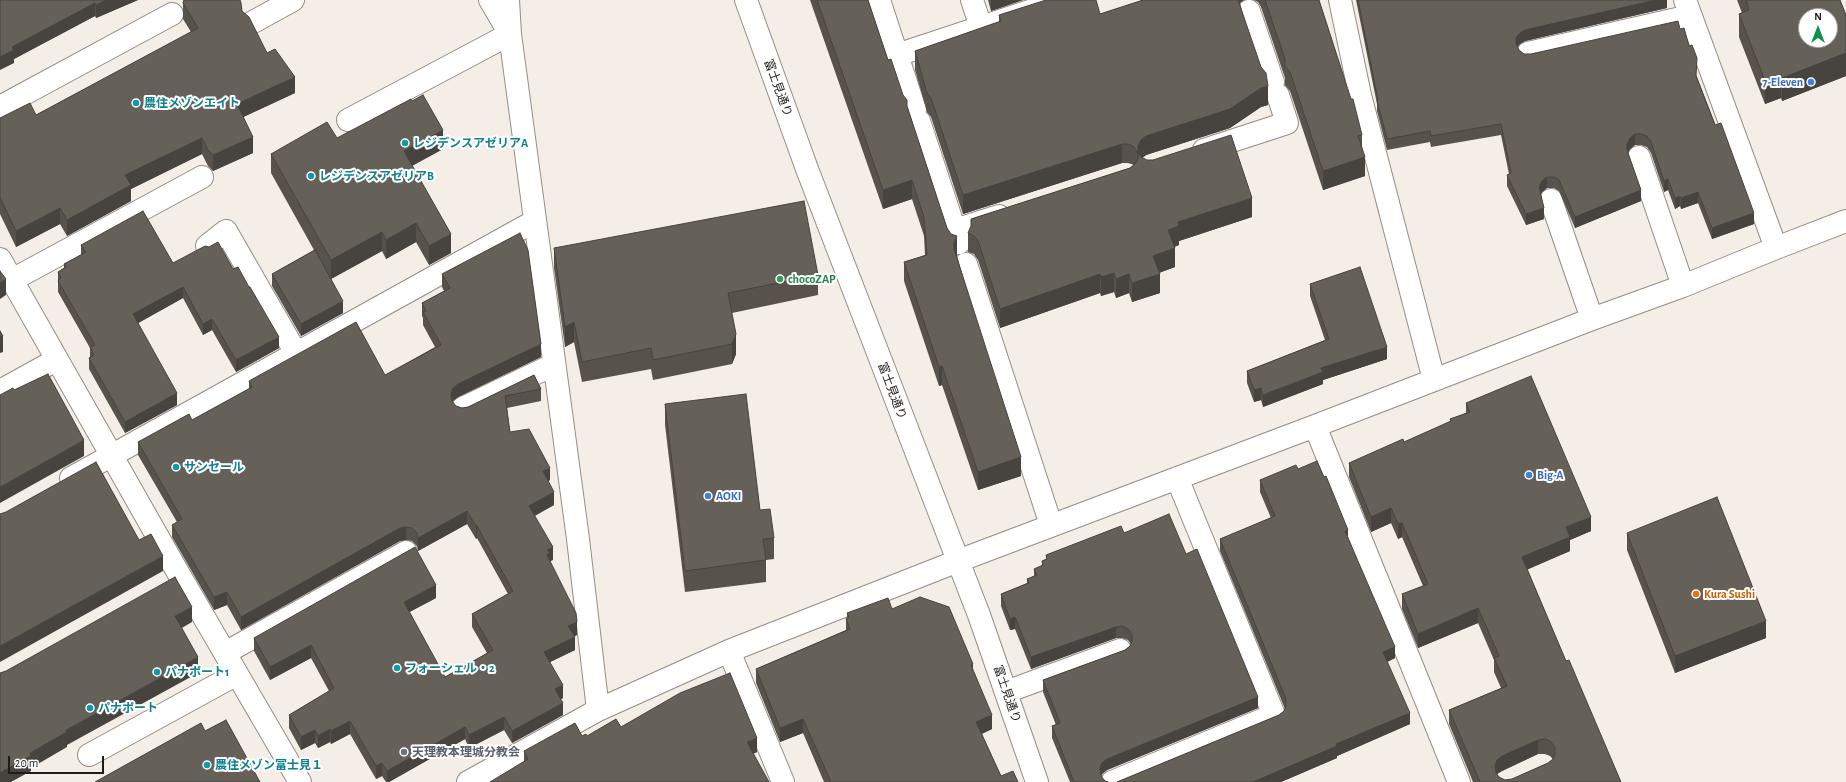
<!DOCTYPE html>
<html>
<head>
<meta charset="utf-8">
<style>
	body { margin:0 }
	#map { position:relative; width:1846px; height:782px; overflow:hidden; background:#f5eee6; font-family:"Alegreya Sans",sans-serif }
	canvas { display:block }
	.north { position:absolute; left:1798px; top:8px; width:40px; height:40px; box-sizing:border-box; background:#fff; border:1px solid #a5a4a3; border-radius:50%; rotate:0deg; font-size:11px; font-weight:700; line-height:16px; text-align:center; color:#1f1c19 }
	.north::after { content:''; display:block; margin:auto; width:14px; height:18px; background:#0f904e; clip-path:polygon(50% 0,100% 100%,50% 72%,0 100%) }
	.scale { position:absolute; left:8px; top:756px; width:96px; height:18px; box-sizing:border-box; border:2px solid #1f1c19; border-top:0; padding-left:5px; font-size:12px; line-height:14px; white-space:nowrap; color:#1f1c19; -webkit-text-stroke:3px #fff; paint-order:stroke }
</style>
</head>
<body>
<div id="map">
<canvas width="1846" height="782"></canvas>
<div class="north">N</div>
<div class="scale">20 m</div>
</div>
<script>
const c = document.querySelector('canvas').getContext('2d');
c.lineJoin = 'round';
function poly(rows) {
  const path = new Path2D();
  for (const r of rows) {
    path.moveTo(r[0], r[1]);
    for (let i = 2; i < r.length; i += 2) path.lineTo(r[i], r[i + 1]);
  }
  return path;
}
function trace(path, color, width, dash) {
  c.strokeStyle = color;
  c.lineWidth = width;
  c.lineCap = dash ? 'butt' : 'round';
  c.setLineDash(dash || []);
  c.stroke(path);
}
function paint(path, color) {
  c.fillStyle = color;
  c.fill(path, 'evenodd');
}
function drawText(font, color, halo, rows, align = 'center') {
  c.font = font + ' "Alegreya Sans","Noto Sans JP",sans-serif';
  c.lineWidth = 4;
  c.setLineDash([]);
  c.textBaseline = 'middle';
  c.strokeStyle = halo;
  c.fillStyle = color;
  for (const [text, x, y, turn = 0] of rows) {
    c.save();
    c.translate(x, y);
    c.rotate((+turn || 0) * Math.PI / 180);
    c.textAlign = isNaN(turn) ? turn : align;
    if (halo) c.strokeText(text, 0, 0);
    c.fillText(text, 0, 0);
    c.restore();
  }
}
const minor = poly([
	[508,0,510,34,578,539,598,710],
	[746,0,807,169,979,615,1037,782],
	[879,0,915,110],
	[972,0,981,27],
	[1340,0,1360,95,1434,380],
	[1685,0,1776,248],
	[1249,11,1273,82],
	[253,22,293,0],
	[1528,53,1690,16],
	[897,55,1063,0],
	[0,107,172,14],
	[348,120,510,34,490,0],
	[919,121,959,243],
	[1204,150,1287,123,1278,95],
	[1639,157,1683,286],
	[1551,200,1592,319],
	[955,230,999,216],
	[207,246,226,231,296,353],
	[0,259,180,576,300,782],
	[966,264,1051,525],
	[12,280,202,177],
	[0,391,56,360],
	[463,408,553,365],
	[1315,426,1459,782],
	[71,478,535,221],
	[729,651,783,782],
	[225,653,406,552],
	[1006,692,1120,650],
	[89,755,237,674],
	[468,782,598,710,729,651,958,561,1315,426,1592,319,1683,286,1776,248,1846,221],
	[1112,782,1274,715,1177,478]
]);
trace(minor, '#938d85', 24);
trace(minor, '#fff', 22);
paint(poly([
	[0,0,138,0,96,18,95,16,14,59,14,63],
	[810,0,868,0,888,60,907,106,947,228,957,255,957,256,1021,476,978,490,942,385,939,386,904,281,904,262,925,255,924,236,912,199,883,209],
	[988,0,1023,0,991,11],
	[1143,0,1244,0,1240,3,1268,105,1261,107,1230,128,1146,155,1142,158,1252,217,1179,241,1179,245,1174,247,1175,267,1159,273,1160,293,1132,302,1129,293,1116,298,1114,292,1101,296,1100,293,1000,328,978,260,974,254,968,252,968,233,971,228,971,219,1130,168,1134,165,1128,163,1122,163,963,214,931,117,927,112,915,70,915,51,999,22,999,15,1100,14],
	[1254,0,1319,0,1362,135,1362,149,1365,176,1323,190,1290,91,1285,85,1285,78,1261,7,1258,2],
	[1356,0,1667,0,1667,8,1525,41,1520,44,1517,47,1519,50,1524,54,1531,54,1680,29,1697,77,1754,224,1712,239,1698,203,1681,209,1680,206,1675,209,1668,190,1664,192,1651,153,1647,147,1641,145,1635,145,1630,149,1628,152,1641,201,1575,228,1559,191,1554,188,1547,188,1542,192,1541,194,1544,219,1526,225,1507,186,1507,175,1509,174,1501,135,1431,147,1430,142,1387,150,1377,111,1377,104],
	[1737,0,1840,0,1846,15,1846,76,1782,101,1781,98,1765,104,1739,37,1739,14,1742,13],
	[183,3,242,11,267,53,295,93,243,117,253,153,213,171,208,166,202,154,131,189,131,201,67,236,60,224,16,247,0,214,0,118,36,115,191,32,183,19],
	[337,138,443,149,412,166,451,253,429,265,416,242,386,259,382,251,331,279,343,313,301,336,272,286,272,274,314,250,271,173,271,154],
	[81,245,173,263,279,348,236,372,212,330,203,335,183,298,138,323,177,405,125,433,89,369,89,358,90,357,90,348,58,292,58,272,64,268,64,264,81,255],
	[554,248,818,275,818,295,732,313,736,354,732,364,653,380,651,369,582,382,574,342,565,347,554,268],
	[442,274,541,357,458,397,452,402,456,406,462,408,468,407,534,375,541,389,541,401,507,408,510,432,550,480,548,481,554,505,535,516,553,560,550,561,577,635,574,636,575,650,550,662,563,698,561,699,563,715,512,743,504,730,469,748,465,739,389,782,386,782,382,776,376,779,350,734,331,744,330,742,318,748,315,743,301,750,289,728,289,715,329,691,311,658,270,680,254,651,254,638,436,598,409,612,445,677,487,653,472,627,472,614,508,594,477,538,476,539,467,524,418,551,417,546,412,541,406,540,400,541,241,630,227,605,214,610,172,537,172,525,177,522,138,455,138,442,192,420,249,389,249,381,385,375,435,347,423,325,423,318,422,316,422,303,444,291,442,287],
	[1310,284,1387,359,1323,380,1323,384,1263,407,1261,400,1254,402,1247,383,1247,371,1325,340,1310,296],
	[1466,403,1591,531,1570,540,1570,551,1527,569,1566,661,1621,782,1473,782,1449,724,1449,710,1501,688,1494,672,1494,660,1478,623,1418,648,1402,609,1402,594,1423,586,1402,537,1398,539,1391,523,1371,532,1349,477,1349,463,1404,442,1450,422,1450,419,1466,413],
	[1538,754,1545,754,1550,756,1553,759,1548,763,1512,779,1505,780,1499,777,1497,774,1502,771],
	[665,404,760,510,774,538,774,559,766,560,766,582,685,592,665,425],
	[1298,469,1348,539,1395,658,1387,662,1410,724,1337,756,1337,758,1281,782,1117,782,1279,715,1284,711,1285,709,1220,551,1220,539,1271,518,1260,492,1260,480],
	[1124,533,1186,554,1258,708,1107,770,1102,774,1101,776,1105,781,1108,782,1070,782,1052,738,1052,726,1056,725,1043,692,1043,680,1125,650,1130,646,1131,644,1128,640,1122,638,1116,638,1031,669,1015,629,1010,630,1001,606,1001,594,1027,583,1027,579,1034,576,1034,569,1042,566,1042,561,1046,559,1046,555],
	[1627,533,1766,638,1675,673,1627,550],
	[892,609,973,671,992,729,982,734,1001,776,1018,782,824,782,803,733,780,742,756,683,756,669,846,630,846,619,847,618,847,613],
	[621,727,757,752,753,754,524,762,524,751,582,736,587,736]
]), '#57534c');
paint(poly([
	[107,0,138,0,96,18,96,5],
	[991,0,1023,0,991,11],
	[1237,0,1244,0,1239,3],
	[1656,0,1667,0,1667,8,1525,41,1520,44,1516,49,1516,38,1520,33,1525,30],
	[95,3,95,16,14,59,14,63,0,70,0,57,12,47],
	[1846,53,1846,76,1782,101,1782,78],
	[1781,75,1781,98,1765,104,1765,81],
	[295,77,295,93,237,120,237,104],
	[1268,86,1268,105,1261,107,1230,128,1146,155,1141,159,1138,164,1138,146,1141,140,1146,136,1261,88],
	[443,130,443,149,404,170,404,151],
	[1635,134,1635,145,1630,149,1627,155,1627,144,1630,138],
	[253,137,253,153,213,171,213,155],
	[202,138,202,154,131,189,131,201,67,236,67,220,125,175],
	[1122,144,1122,163,963,214,963,195],
	[1365,157,1365,176,1323,190,1323,171],
	[1547,177,1547,188,1542,192,1539,198,1539,187,1542,181],
	[1668,179,1668,190,1664,192,1664,181],
	[912,180,912,199,883,209,883,190],
	[1641,190,1641,201,1575,228,1575,217],
	[1698,192,1698,203,1681,209,1681,198],
	[1680,196,1680,206,1675,209,1675,198],
	[1252,198,1252,217,1179,241,1179,245,1168,249,1168,230,1178,222],
	[60,208,60,224,16,247,16,231],
	[1544,208,1544,219,1526,225,1526,214],
	[1754,213,1754,224,1712,239,1712,228],
	[416,223,416,242,386,259,386,240],
	[382,232,382,251,331,279,331,260],
	[451,234,451,253,429,265,429,246],
	[957,236,957,255,954,261,954,242],
	[1175,248,1175,267,1153,275,1153,256],
	[1114,273,1114,292,1101,296,1101,277],
	[1100,274,1100,293,1000,328,1000,309],
	[1129,274,1129,293,1116,298,1116,279],
	[1160,274,1160,293,1132,302,1132,283],
	[6,279,6,295,0,299,0,283],
	[183,287,183,298,133,326,133,314],
	[343,301,343,313,301,336,301,324],
	[212,319,212,330,203,335,203,324],
	[574,322,574,342,565,347,565,327],
	[736,334,736,354,732,364,732,344],
	[3,336,3,352,0,353,0,337],
	[279,337,279,348,236,372,236,360],
	[541,344,541,357,458,397,453,401,451,407,451,395,453,388,458,384],
	[1387,347,1387,359,1323,380,1323,384,1263,407,1263,395,1321,368],
	[942,366,942,385,939,386,939,367],
	[1261,388,1261,400,1254,402,1254,390],
	[177,393,177,405,125,433,125,422],
	[84,440,84,456,0,503,0,487],
	[1021,457,1021,476,978,490,978,472],
	[550,468,550,480,543,484,543,471],
	[554,492,554,505,529,518,529,506],
	[1391,508,1391,523,1371,532,1371,517],
	[467,511,467,524,418,551,418,538],
	[1591,517,1591,531,1570,540,1570,551,1522,572,1522,557,1566,527],
	[1402,523,1402,537,1398,539,1398,524],
	[476,526,477,526,477,538,476,539],
	[406,527,406,540,400,541,241,630,241,617,400,528],
	[1348,530,1348,542,1345,531],
	[553,547,553,560,550,561,547,555,547,550],
	[163,556,163,571,0,662,0,646],
	[436,585,436,598,404,615,404,602],
	[227,592,227,605,214,610,214,597],
	[192,607,192,622,175,632,175,616],
	[1478,608,1478,623,1418,648,1418,634],
	[1015,617,1015,629,1010,630,1010,619],
	[1766,621,1766,638,1675,673,1675,656],
	[577,622,577,635,568,639,568,626],
	[1116,627,1116,638,1031,669,1031,657],
	[575,637,575,650,544,665,544,652],
	[311,645,311,658,270,680,270,667],
	[1395,647,1395,658,1383,664,1383,652],
	[198,657,198,673,67,745,67,747,31,768,31,771,11,782,0,782,0,773,30,753,66,730],
	[973,664,973,678,971,665],
	[563,685,563,698,555,702,555,689],
	[1258,697,1258,708,1107,770,1102,774,1100,780,1100,768,1102,763,1107,759],
	[563,703,563,715,512,743,512,731],
	[1410,713,1410,724,1337,756,1337,758,1281,782,1253,782,1336,744],
	[992,715,992,729,976,736,976,722],
	[504,717,504,730,469,748,469,735],
	[803,719,803,733,780,742,780,728],
	[350,721,350,734,331,744,331,731],
	[465,727,465,739,389,782,387,782,387,771],
	[330,729,330,742,318,748,318,736],
	[315,730,315,743,301,750,301,737],
	[757,738,757,752,747,756,747,742],
	[1538,740,1538,754,1502,771,1497,774,1495,780,1495,766,1497,760,1502,756],
	[382,763,382,776,376,779,376,766]
]), '#47433e');
const building = poly([
	[0,0,107,0,96,5,95,3,12,47,14,50,0,57,0,0],
	[184,0,240,0,241,3,242,11,249,17,267,53,275,49,295,77,237,104,253,137,213,155,208,150,202,138,125,175,131,185,67,220,60,208,16,231,0,198,0,118,30,103,36,115,198,28,183,3,184,0],
	[817,0,868,0,888,60,891,59,903,95,907,100,907,106,947,228,951,234,957,236,954,242,954,249,1021,457,978,472,942,366,939,367,904,262,927,255,924,217,912,180,883,190,817,0],
	[1046,0,1096,0,1100,14,1143,0,1238,0,1261,67,1266,73,1268,86,1261,88,1230,109,1146,136,1141,140,1138,146,1138,152,1141,157,1147,160,1153,160,1231,135,1252,198,1178,222,1179,226,1168,230,1175,248,1153,256,1160,274,1132,283,1129,274,1116,279,1114,273,1101,277,1100,274,1000,309,978,241,974,236,968,233,971,226,971,219,1130,168,1135,164,1138,159,1138,153,1134,147,1128,144,1122,144,963,195,931,98,927,93,915,51,1001,21,999,15,1046,0],
	[1265,0,1319,0,1351,99,1353,99,1362,135,1358,136,1365,157,1323,171,1290,72,1285,66,1285,59,1265,0],
	[1358,0,1656,0,1525,30,1520,33,1516,38,1516,44,1519,50,1524,54,1531,54,1678,21,1680,29,1684,28,1689,46,1692,45,1697,58,1696,76,1715,125,1721,123,1754,213,1712,228,1698,192,1681,198,1680,196,1675,198,1668,179,1664,181,1651,142,1647,136,1641,134,1635,134,1630,138,1627,144,1627,150,1641,190,1575,217,1559,180,1554,177,1547,177,1542,181,1539,187,1544,208,1526,214,1507,175,1511,173,1501,124,1431,136,1430,131,1387,139,1377,100,1378,100,1358,0],
	[1746,0,1840,0,1846,15,1846,53,1782,78,1781,75,1765,81,1739,14,1749,10,1746,0],
	[1806,16,1830,16,1830,40,1806,40,1806,16],
	[423,95,443,130,404,151,451,234,429,246,416,223,386,240,382,232,331,260,271,154,327,122,337,138,411,99,412,101,423,95],
	[804,201,818,275,728,293,736,334,732,344,653,360,651,348,582,362,574,322,565,327,554,248,804,201],
	[143,211,173,263,205,246,209,247,218,242,233,269,238,267,249,287,250,287,279,337,236,360,212,319,203,324,183,287,133,314,177,393,125,422,89,358,94,355,90,347,95,345,58,281,61,278,58,272,66,267,64,264,86,252,81,245,143,211],
	[520,233,528,250,541,344,458,384,453,388,451,395,452,401,456,406,462,408,468,407,534,375,541,389,505,396,510,432,529,429,550,468,543,471,554,492,529,506,553,547,547,550,550,553,547,555,576,613,577,622,568,626,575,637,544,652,563,685,555,689,563,703,512,731,504,717,469,735,465,727,387,771,382,763,376,766,350,721,331,731,330,729,318,736,315,730,301,737,289,715,334,688,311,645,270,667,254,638,415,547,436,585,404,602,445,677,493,650,472,614,513,591,477,526,476,526,467,511,418,538,417,533,412,528,406,527,400,528,241,617,227,592,214,597,172,525,182,519,138,442,189,414,192,420,252,387,249,381,356,322,385,375,441,345,423,312,426,311,422,303,450,288,442,274,520,233],
	[315,250,343,301,301,324,272,274,315,250],
	[1360,267,1387,347,1321,368,1323,372,1263,395,1261,388,1254,390,1247,371,1329,339,1310,284,1360,267],
	[0,271,6,279,0,283,0,271],
	[0,331,3,336,0,337,0,331],
	[48,374,84,440,0,487,0,395,13,388,14,390,48,374],
	[1531,376,1591,517,1566,527,1570,537,1522,557,1566,661,1569,660,1621,782,1480,782,1449,710,1507,686,1494,658,1499,656,1478,608,1418,634,1402,594,1428,584,1402,523,1398,524,1391,508,1371,517,1349,463,1403,439,1404,442,1451,421,1450,419,1470,412,1466,403,1531,376],
	[1545,739,1550,741,1555,747,1555,753,1553,759,1548,763,1512,779,1505,780,1499,777,1496,773,1495,766,1497,760,1502,756,1538,740,1545,739],
	[746,394,760,510,770,509,774,538,763,539,766,560,685,571,665,404,746,394],
	[1317,461,1324,477,1326,476,1348,530,1345,531,1395,647,1383,652,1410,713,1336,744,1337,746,1253,782,1117,782,1279,715,1284,711,1286,706,1286,699,1220,539,1275,516,1260,480,1296,465,1298,469,1317,461],
	[96,462,139,540,151,534,163,556,0,646,0,514,6,512,96,462],
	[1717,497,1766,621,1675,656,1627,533,1717,497],
	[1169,514,1186,554,1197,549,1258,697,1107,759,1102,763,1100,768,1101,776,1105,781,1108,782,1074,782,1052,726,1060,723,1043,680,1125,650,1130,646,1132,641,1132,634,1128,629,1122,626,1116,627,1031,657,1015,617,1010,619,1001,594,1029,583,1027,579,1037,575,1034,569,1043,565,1042,561,1047,559,1046,555,1121,526,1124,533,1169,514],
	[175,577,192,607,175,616,198,657,66,730,67,732,30,753,31,756,0,773,0,673,6,671,175,577],
	[920,597,949,607,973,664,971,665,992,715,976,722,1001,776,1013,771,1018,782,831,782,803,719,780,728,756,669,850,629,846,619,849,617,847,613,888,598,892,609,920,597],
	[730,673,757,738,747,742,769,782,490,782,528,759,524,751,575,723,582,736,586,734,587,736,616,719,621,727,680,693,730,673],
	[226,720,260,782,95,782,201,723,205,731,226,720]
]);
paint(building, '#656058');
trace(building, '#47433e', 1);
for (const [x, y, r, color] of [
	[1811,82,4,"#3f7fe0"],
	[136,103,4,"#0f9aa8"],
	[405,143,4,"#0f9aa8"],
	[311,176,4,"#0f9aa8"],
	[780,279,4,"#2e9e5b"],
	[176,467,4,"#0f9aa8"],
	[1529,475,4,"#3f7fe0"],
	[708,496,4,"#3f7fe0"],
	[1696,594,4,"#e8710a"],
	[397,668,4,"#0f9aa8"],
	[157,672,4,"#0f9aa8"],
	[90,708,4,"#0f9aa8"],
	[404,752,4,"#6b7280"],
	[207,765,4,"#0f9aa8"]
]) {
  const dot = new Path2D();
  dot.arc(x, y, r, 0, 2 * Math.PI);
  c.fillStyle = color;
  c.fill(dot);
  trace(dot, '#fff', 1.5);
}
drawText('bold 12px', '#366cbe', '#fff', [
	["7-Eleven",1803,82,"right"],
	["Big-A",1537,475],
	["AOKI",716,496]
], 'left');
drawText('12px', '#1f1c19', '#fff', [
	["富士見通り",778,88,70],
	["富士見通り",892,391,69],
	["富士見通り",1007,694,71]
]);
drawText('bold 12px', '#0d838f', '#fff', [
	["農住メゾンエイト",144,103],
	["レジデンスアゼリアA",413,143],
	["レジデンスアゼリアB",319,176],
	["サンセール",184,467],
	["フォーシェル・2",405,668],
	["パナポート1",165,672],
	["パナポート",98,708],
	["農住メゾン富士見１",215,765]
], 'left');
drawText('bold 12px', '#27864d', '#fff', [
	["chocoZAP",788,279]
], 'left');
drawText('bold 12px', '#c56008', '#fff', [
	["Kura Sushi",1704,594]
], 'left');
drawText('bold 12px', '#5b616d', '#fff', [
	["天理教本理城分教会",412,752]
], 'left');
</script>
</body>
</html>
